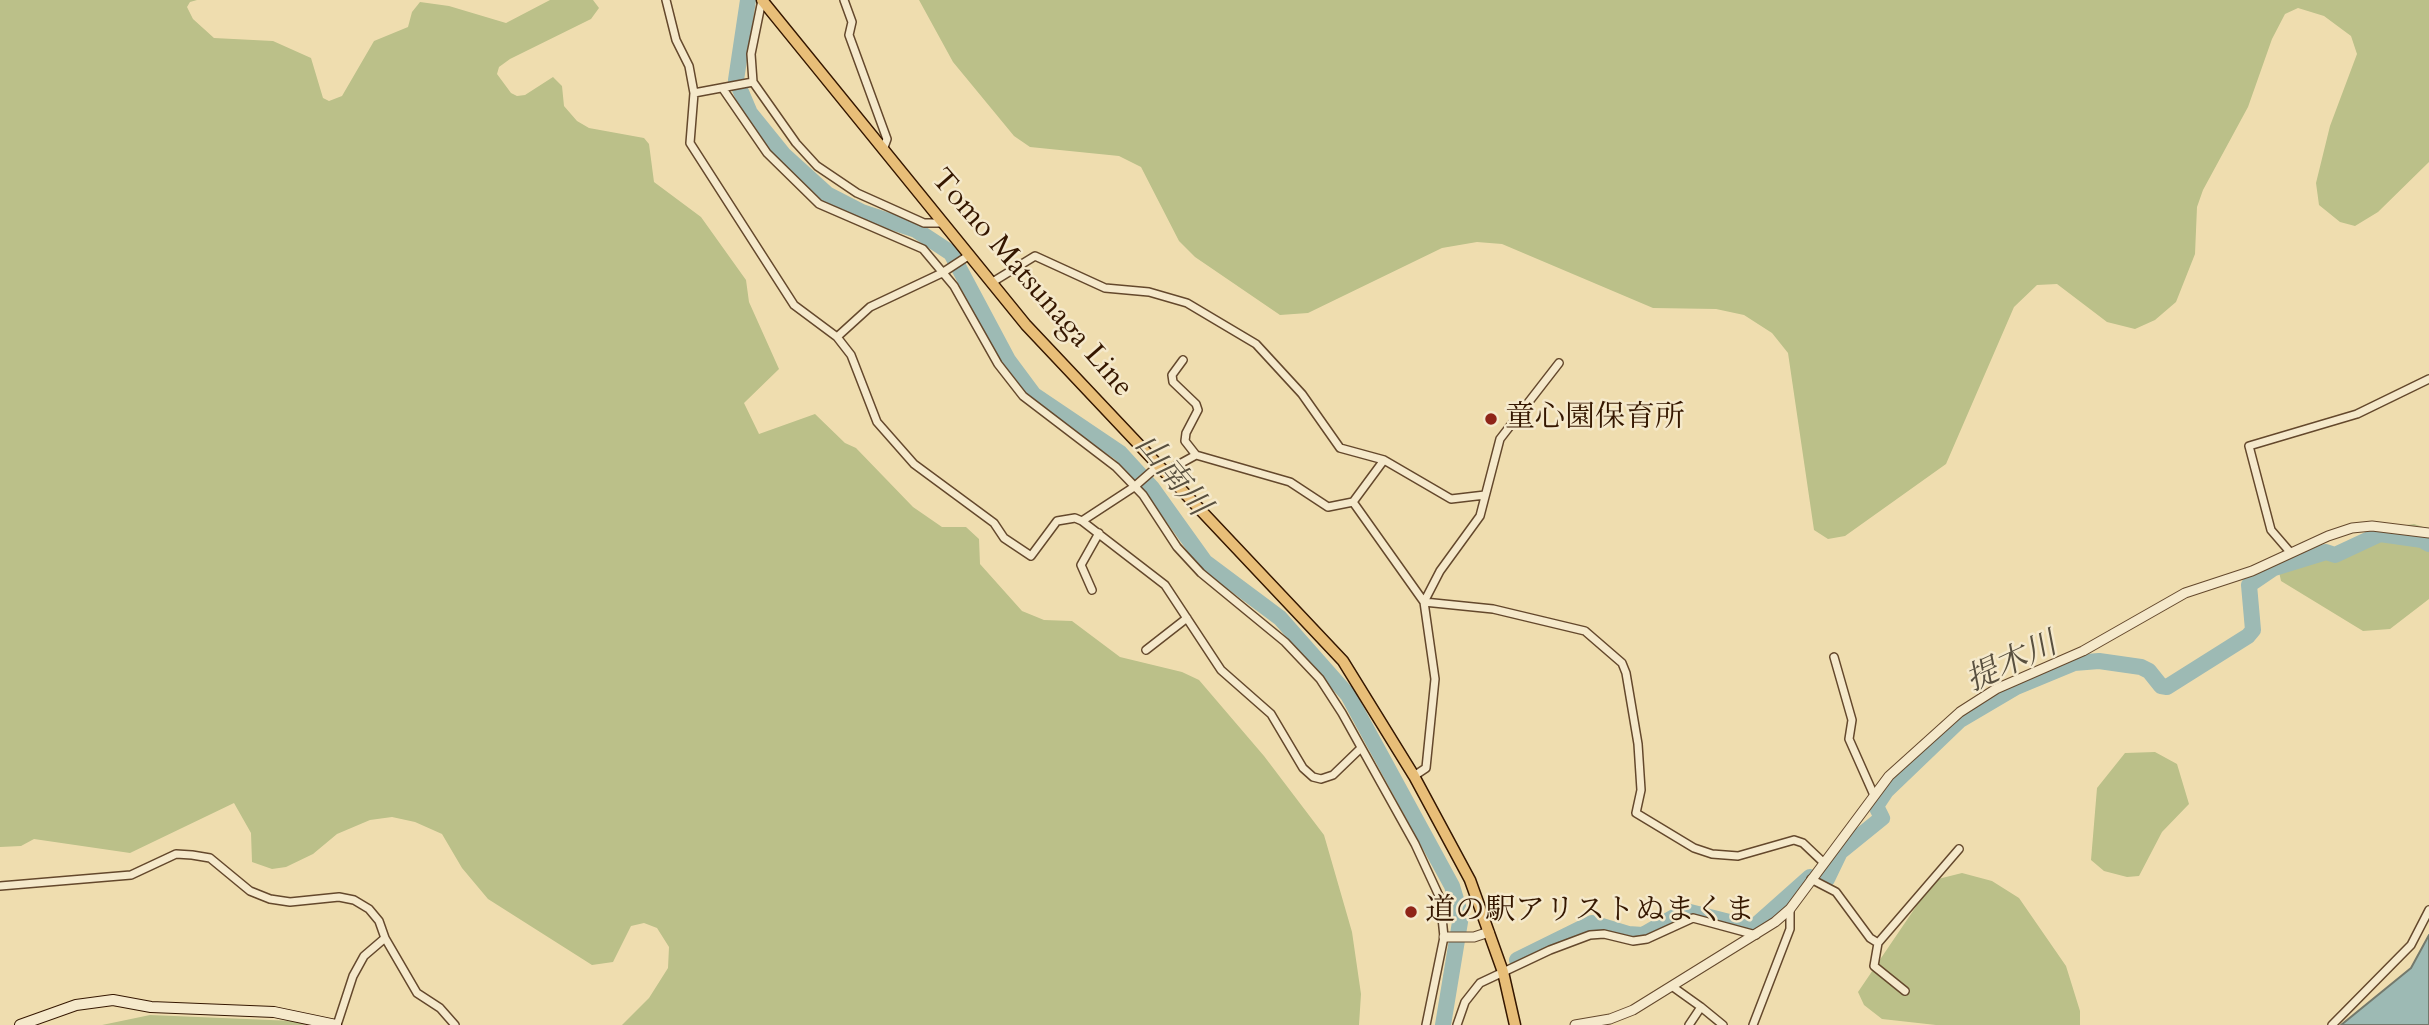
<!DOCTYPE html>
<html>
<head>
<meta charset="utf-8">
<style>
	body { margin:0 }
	canvas { display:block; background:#efddaf }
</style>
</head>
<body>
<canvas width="2429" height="1025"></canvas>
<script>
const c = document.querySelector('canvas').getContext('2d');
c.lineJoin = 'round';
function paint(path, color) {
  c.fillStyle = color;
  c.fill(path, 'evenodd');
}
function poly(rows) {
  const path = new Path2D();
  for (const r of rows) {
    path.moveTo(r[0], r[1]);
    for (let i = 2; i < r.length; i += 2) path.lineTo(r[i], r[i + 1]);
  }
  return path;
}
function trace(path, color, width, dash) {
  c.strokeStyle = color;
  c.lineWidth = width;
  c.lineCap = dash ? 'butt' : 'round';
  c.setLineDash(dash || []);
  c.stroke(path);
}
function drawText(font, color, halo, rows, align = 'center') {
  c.font = font + ' Cardo,"Noto Serif JP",serif';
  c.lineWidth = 5;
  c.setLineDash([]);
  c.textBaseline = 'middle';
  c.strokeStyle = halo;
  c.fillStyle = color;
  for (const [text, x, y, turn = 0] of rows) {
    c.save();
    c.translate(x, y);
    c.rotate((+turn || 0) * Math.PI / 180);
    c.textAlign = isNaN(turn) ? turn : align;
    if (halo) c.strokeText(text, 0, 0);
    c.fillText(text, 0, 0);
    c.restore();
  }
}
paint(poly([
	[0,0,197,0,190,2,187,7,193,19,214,38,273,41,311,58,323,98,329,101,342,96,374,41,408,27,412,12,420,2,449,6,506,23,550,0,593,0,599,8,591,19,510,59,499,67,497,74,511,93,517,96,525,95,553,77,562,86,564,106,577,121,589,128,644,138,649,144,654,182,701,217,746,280,749,302,779,369,744,403,759,434,815,414,845,443,856,448,913,507,942,527,966,527,979,539,980,564,1022,611,1044,620,1072,621,1120,657,1182,672,1199,680,1264,756,1324,835,1352,932,1361,994,1359,1025,622,1025,649,998,668,968,669,947,657,928,644,923,631,926,613,962,592,965,488,899,462,868,442,834,415,822,392,817,370,820,337,834,313,854,286,867,272,869,252,862,251,833,234,803,130,853,34,839,21,846,0,847],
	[919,0,2429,0,2429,162,2378,212,2355,226,2340,222,2319,205,2316,183,2330,126,2357,54,2351,36,2324,16,2298,8,2285,14,2272,39,2248,107,2203,190,2197,207,2195,254,2176,302,2155,320,2135,329,2107,322,2057,284,2037,285,2014,307,1946,464,1845,536,1828,539,1814,530,1788,353,1772,333,1744,315,1716,309,1653,308,1502,244,1477,242,1442,248,1308,313,1280,315,1195,257,1179,241,1141,167,1119,156,1030,147,1014,136,953,62],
	[2414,524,2429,529,2429,599,2390,629,2363,631,2281,581,2278,567,2392,527],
	[2155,752,2177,764,2189,804,2162,832,2139,876,2127,877,2104,871,2091,860,2097,788,2125,753],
	[1962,873,1992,881,2019,898,2066,966,2080,1011,2080,1025,1936,1025,1882,1019,1864,1005,1858,992,1934,880],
	[150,1015,294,1021,307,1025,102,1025]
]), '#bbc089');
const water = poly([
	[2429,935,2429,1025,2341,1025,2411,968,2429,935]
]);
paint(water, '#9dbab4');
trace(water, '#73796c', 2);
trace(poly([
	[748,0,736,80,750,113,784,155,827,194,862,212,916,230,951,253,1008,360,1034,395,1120,453,1152,488,1205,562,1280,618,1348,695,1452,886,1461,916,1443,1025],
	[1824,877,1827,879,1840,852,1882,818,1876,806,1886,791,1960,720,2016,687,2074,663,2099,661,2141,667,2149,671,2161,686,2167,687,2248,636,2253,630,2249,585,2274,568,2326,552,2335,555,2380,534,2422,540,2429,544],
	[1517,960,1592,923,1628,934,1643,935,1681,913,1690,912,1749,927,1756,925,1810,877]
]), '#9dbab4', 16);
const minor = poly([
	[666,0,676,40,689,66,694,93,690,143,794,305,837,337,851,355,877,422,914,464,994,523,1004,538,1031,556,1057,521,1075,518,1082,521,1134,487,1159,465],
	[762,0,751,54,753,82,796,143,817,166,857,193,924,223,942,223],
	[844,0,852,22,849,35,887,139,883,150],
	[723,89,767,153,819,204,923,249,954,286,998,364,1023,396,1116,467,1143,495,1177,547,1201,573,1285,642,1320,679,1342,713,1415,844,1440,898,1444,937,1426,1025],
	[694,93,753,82],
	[991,283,1035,256,1105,288,1149,292,1187,303,1256,344,1302,394,1340,448,1384,460,1451,499,1485,495],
	[837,337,870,307,942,273,968,256],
	[1183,360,1172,375,1173,382,1196,404,1198,410,1186,433,1185,441,1196,455],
	[1559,363,1500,439,1480,516,1440,571,1424,602,1493,609,1585,631,1622,663,1626,673,1638,744,1641,790,1636,813,1694,848,1712,854,1738,856,1794,840,1803,843,1823,862],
	[1165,472,1196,455,1290,482,1328,507,1353,502,1384,460],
	[1353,502,1424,602,1435,679,1426,768,1414,776],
	[1082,521,1165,585,1221,670,1271,714,1303,768,1313,777,1321,779,1333,775,1361,748],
	[2290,552,2271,530,2249,446,2357,414,2429,379],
	[1092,590,1081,565,1099,533],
	[1146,650,1187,618],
	[1834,657,1852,720,1849,739,1873,793],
	[1811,879,1836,892,1870,938,1878,943,1959,849],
	[0,886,131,875,176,854,192,855,210,858,250,891,270,899,290,902,339,897,354,900,369,909,379,921,385,938,364,956,353,976,337,1025],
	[385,938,417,993,440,1008,455,1025],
	[1878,943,1874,966,1905,991],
	[1673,987,1701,1007],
	[1457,1025,1465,1002,1480,983,1550,950,1590,935,1604,934,1633,941,1647,939,1693,918,1756,935],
	[1689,1025,1701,1007,1723,1025],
	[1753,1025,1790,929,1790,909],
	[2332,1025,2411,945,2429,910]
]);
const tertiary = poly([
	[1444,937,1474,937,1489,932],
	[1575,1025,1610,1019,1633,1010,1775,922,1790,909,1889,776,1960,712,1996,689,2083,651,2185,593,2252,571,2328,536,2352,528,2372,526,2429,533]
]);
const secondary = poly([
	[20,1025,76,1005,113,1000,151,1007,274,1012,336,1025]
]);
const primary = poly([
	[762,0,1026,325,1343,661,1414,776,1470,880,1503,972,1515,1025]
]);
trace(minor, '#64482c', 10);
trace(tertiary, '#64482c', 11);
trace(secondary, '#351700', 12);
trace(primary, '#351700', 13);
trace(minor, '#f5e9cb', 7);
trace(tertiary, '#f5e9cb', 9);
trace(secondary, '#f5e9cb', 10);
trace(primary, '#e8be78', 10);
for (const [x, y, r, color] of [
	[1491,419,7,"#8f2418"],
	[1411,912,7,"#8f2418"]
]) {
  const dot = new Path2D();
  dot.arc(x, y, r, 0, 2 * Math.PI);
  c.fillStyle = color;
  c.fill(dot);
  trace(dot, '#f5e9cb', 2.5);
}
drawText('30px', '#351700', '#f5e9cb', [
	["Tomo Matsunaga Line",1031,284,49]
]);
drawText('30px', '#351700', '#f5e9cb', [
	["童心園保育所",1505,419],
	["道の駅アリストぬまくま",1425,912]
], 'left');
drawText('italic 32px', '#59503f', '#f5e9cb', [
	["山南川",1171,476,50],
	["提木川",2012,664,-25]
]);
</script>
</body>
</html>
